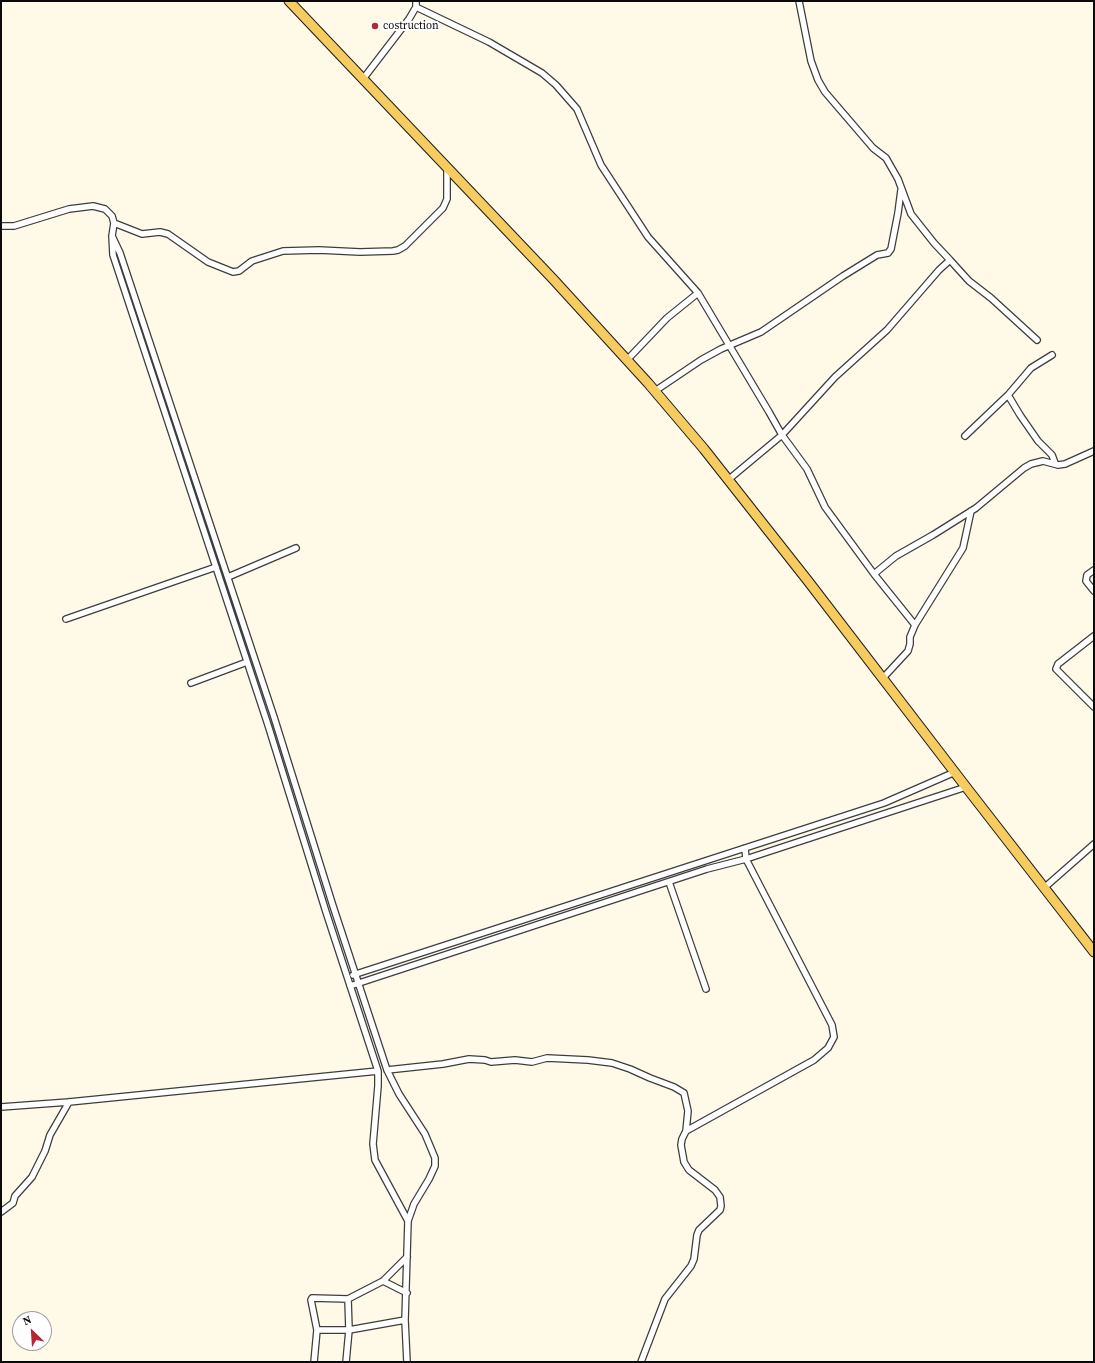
<!DOCTYPE html>
<html>
<head>
<meta charset="utf-8">
<style>
	body { margin:0 }
	#map { position:relative; width:1095px; height:1363px; overflow:hidden; background:#fff9e7; font-family:"Source Serif 4",serif }
	canvas { display:block }
	.frame { position:absolute; inset:0; border:2px solid #0a0a0a; pointer-events:none }
	.north { position:absolute; left:12px; top:1311px; width:40px; height:40px; box-sizing:border-box; background:#fff; border:1px solid #9d9d9d; border-radius:50%; rotate:335deg; font-size:11px; font-weight:700; line-height:16px; text-align:center; color:#0a0a0a }
	.north::after { content:''; display:block; margin:auto; width:14px; height:18px; background:#b62633; clip-path:polygon(50% 0,100% 100%,50% 72%,0 100%) }
</style>
</head>
<body>
<div id="map">
<canvas width="1095" height="1363"></canvas>
<div class="frame"></div>
<div class="north">N</div>
</div>
<script>
const c = document.querySelector('canvas').getContext('2d');
c.lineJoin = 'round';
function poly(rows) {
  const path = new Path2D();
  for (const r of rows) {
    path.moveTo(r[0], r[1]);
    for (let i = 2; i < r.length; i += 2) path.lineTo(r[i], r[i + 1]);
  }
  return path;
}
function trace(path, color, width, dash) {
  c.strokeStyle = color;
  c.lineWidth = width;
  c.lineCap = dash ? 'butt' : 'round';
  c.setLineDash(dash || []);
  c.stroke(path);
}
function drawText(font, color, halo, rows, align = 'center') {
  c.font = font + ' "Source Serif 4",serif';
  c.lineWidth = 4;
  c.setLineDash([]);
  c.textBaseline = 'middle';
  c.strokeStyle = halo;
  c.fillStyle = color;
  for (const [text, x, y, turn = 0] of rows) {
    c.save();
    c.translate(x, y);
    c.rotate((+turn || 0) * Math.PI / 180);
    c.textAlign = isNaN(turn) ? turn : align;
    if (halo) c.strokeText(text, 0, 0);
    c.fillText(text, 0, 0);
    c.restore();
  }
}
const minor = poly([
	[416,7,489,42,542,73,556,85,577,109,601,165,648,237,698,293,769,412,782,435,807,469,825,507,874,574,915,625,910,637,910,644,908,651,883,678],
	[363,79,409,19,416,7,416,1],
	[114,223,142,234,160,232,168,234,208,262,233,272,239,271,252,261,283,251,319,250,360,252,393,251,398,250,405,246,443,208,447,199,447,168],
	[1,226,14,226,69,209,93,206,105,209,112,216,114,223,112,236,113,255,268,725,326,912,378,1071,378,1086,373,1144,375,1160,408,1221],
	[112,236,120,253,274,717,333,906,387,1070,399,1094,425,1134,435,1158,435,1166,429,1179,414,1204,408,1221,405,1320,407,1362],
	[950,260,969,281,991,298,1037,340],
	[627,360,667,318,698,293],
	[655,391,701,360,721,349,761,332,843,276,877,255,888,253,891,249,898,213,901,190],
	[1008,395,1020,415,1038,441,1052,455,1055,463],
	[965,436,1008,395,1031,368,1052,355],
	[728,480,782,435,835,377,887,330,939,270,950,260,934,243,911,214,898,179,886,158,873,148,825,92,818,80,811,61,799,1],
	[1094,570,1087,575,1086,581,1094,591],
	[874,574,896,556,933,535,976,508,1024,468,1031,464,1043,461,1058,465,1065,464,1094,451],
	[228,577,296,548],
	[66,619,216,567],
	[915,625,963,548,971,511],
	[1094,636,1058,664,1056,669,1094,707],
	[191,683,247,662],
	[669,882,706,989],
	[1044,888,1094,844],
	[353,975,884,803,955,772],
	[350,986,707,869,746,859,966,787],
	[387,1070,443,1064,469,1059,485,1060,491,1062,515,1060,532,1062,547,1058,588,1060,612,1063,630,1069,650,1078,674,1087,684,1093,688,1111,686,1131,682,1139,681,1145,684,1162,689,1170,715,1190,720,1197,721,1206,720,1210,699,1230,697,1235,694,1259,691,1266,665,1299,641,1362],
	[1,1107,69,1102,378,1071],
	[686,1131,814,1060,828,1048,834,1037,832,1025,746,859,745,848],
	[1,1212,13,1203,15,1196,32,1177,45,1151,50,1135,69,1102],
	[383,1281,407,1293],
	[317,1330,349,1330,405,1320],
	[314,1362,317,1330,311,1300,312,1298,348,1299,383,1281,407,1257],
	[346,1362,349,1330,348,1299]
]);
const primary = poly([
	[289,1,553,279,648,383,704,449,808,581,966,787,1094,952]
]);
trace(minor, '#3d3d3d', 8);
trace(primary, '#1b1b1b', 11);
trace(minor, '#fff', 5.5);
trace(primary, '#f6cb5f', 9);
for (const [x, y, r, color] of [
	[375,26,4,"#b62633"]
]) {
  const dot = new Path2D();
  dot.arc(x, y, r, 0, 2 * Math.PI);
  c.fillStyle = color;
  c.fill(dot);
  trace(dot, '#fff', 1.5);
}
drawText('11px', '#0a0a0a', '#fff', [
	["costruction",383,26]
], 'left');
</script>
</body>
</html>
